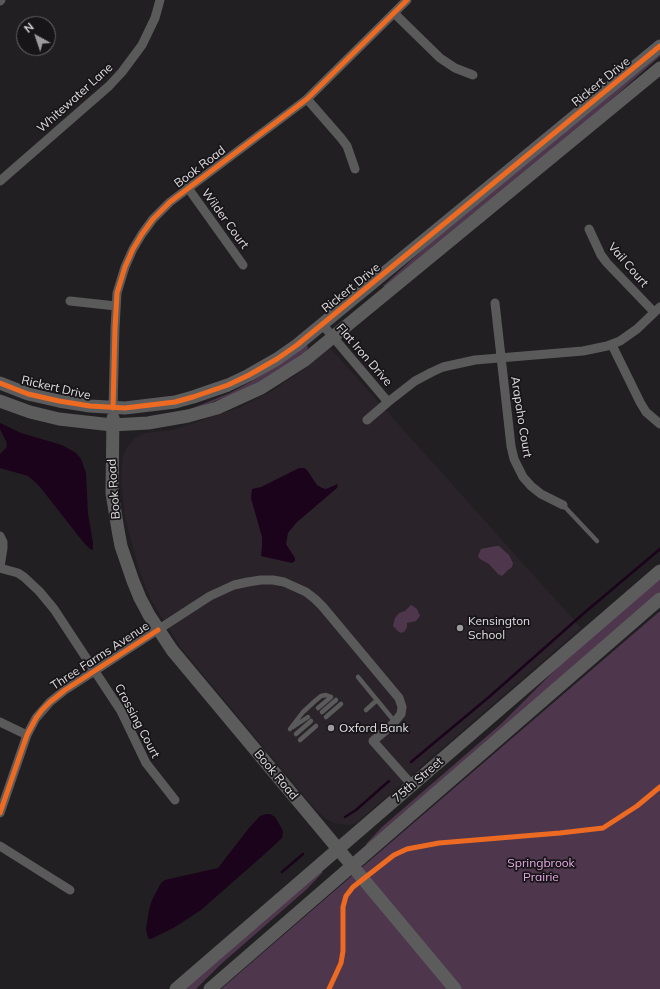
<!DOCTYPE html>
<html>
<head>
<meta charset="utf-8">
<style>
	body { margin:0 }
	#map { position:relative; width:660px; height:989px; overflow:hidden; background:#211f21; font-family:Mulish,sans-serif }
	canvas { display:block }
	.north { position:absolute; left:16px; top:16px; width:40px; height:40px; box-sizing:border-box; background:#181518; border:1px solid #686568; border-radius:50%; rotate:320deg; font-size:11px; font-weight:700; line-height:16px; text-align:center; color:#e0dde0 }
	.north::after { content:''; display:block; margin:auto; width:14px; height:18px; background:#9d9a9d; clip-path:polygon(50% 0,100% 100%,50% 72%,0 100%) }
</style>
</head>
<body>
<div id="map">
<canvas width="660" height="989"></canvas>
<div class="north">N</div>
</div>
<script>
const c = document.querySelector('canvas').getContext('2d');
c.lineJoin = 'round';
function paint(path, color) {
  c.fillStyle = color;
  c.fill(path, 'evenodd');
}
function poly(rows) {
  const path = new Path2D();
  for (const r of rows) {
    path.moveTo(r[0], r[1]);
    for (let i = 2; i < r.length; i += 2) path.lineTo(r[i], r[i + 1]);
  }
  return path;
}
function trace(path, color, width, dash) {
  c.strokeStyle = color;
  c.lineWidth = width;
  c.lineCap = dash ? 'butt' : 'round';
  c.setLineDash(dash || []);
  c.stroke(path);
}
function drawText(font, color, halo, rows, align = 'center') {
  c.font = font + ' Mulish,sans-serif';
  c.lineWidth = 3.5;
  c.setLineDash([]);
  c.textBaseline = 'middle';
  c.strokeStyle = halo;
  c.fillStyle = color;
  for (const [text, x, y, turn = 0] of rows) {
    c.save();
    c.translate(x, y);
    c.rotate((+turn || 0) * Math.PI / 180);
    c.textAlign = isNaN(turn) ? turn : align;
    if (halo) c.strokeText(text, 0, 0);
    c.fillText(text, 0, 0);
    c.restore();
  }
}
paint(poly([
	[330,348,581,628,356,823,350,825,333,823,325,818,314,808,181,648,151,600,139,570,125,517,121,478,123,456,127,447,135,438,145,433,173,430,241,407,270,392,296,375]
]), '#2b232a');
paint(poly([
	[660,53,660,56,602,108,385,287,383,286,452,223],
	[306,344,308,347,307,350,296,360,247,389,194,409,193,408,230,393,256,379],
	[496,546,499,546,509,555,513,563,512,567,507,571,502,576,498,574,489,564,480,559,478,556,481,549],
	[660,578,660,593,368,846,366,844,382,827,501,724,565,660],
	[411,605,413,606,417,609,420,616,416,621,407,623,407,627,405,631,402,633,399,632,393,626,395,618,399,613,405,611],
	[660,611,660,989,221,989,339,887],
	[321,871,323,872,307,889,220,965,196,989,185,989]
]), '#4e374d');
paint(poly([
	[0,423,21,433,62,445,76,453,81,459,86,473,88,514,93,543,93,550,90,549,84,543,40,487,34,481,28,476,0,468,0,454,5,449,7,446,6,441,0,429],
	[299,468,304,468,307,470,317,485,322,488,326,489,338,484,337,488,296,523,288,533,286,544,295,558,295,561,292,563,261,556,262,546,262,537,251,498,252,489,261,487],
	[266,814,270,814,275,817,282,829,283,832,282,838,268,851,201,910,175,927,153,938,150,939,148,938,146,929,149,910,152,900,161,883,165,880,218,868,249,828,260,816]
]), '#1a031b');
trace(poly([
	[411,762,489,697,584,613,660,549],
	[345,817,356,810,389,781],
	[282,872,303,854]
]), '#1a031b', 2.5);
trace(poly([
	[563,505,597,541],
	[358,677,395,722],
	[318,708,331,697],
	[366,710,377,700],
	[322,712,336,700],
	[326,717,341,704],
	[293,727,308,717],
	[290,729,303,712,315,701,321,696,326,695,331,697],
	[296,734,311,721],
	[300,740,316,726]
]), '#5a5a5a', 4.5);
trace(poly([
	[0,1,1,0],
	[394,13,440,58,455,68,473,75],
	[307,99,341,138,347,146,355,169],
	[0,181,109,86,122,72,142,45,155,18,160,0],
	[188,188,243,265],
	[589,229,601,255,607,263,654,312],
	[70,301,116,306],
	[495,303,511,446,514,459,523,477,531,486,541,494,563,505],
	[322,324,388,402],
	[612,345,640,402,646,412,660,424],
	[113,408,115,328,117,293,125,267,133,249,142,234,153,219,170,202,307,99,407,0],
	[367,420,388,402,415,381,432,372,443,367,475,360,583,351,607,346,620,341,637,329,660,307],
	[0,536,3,542,3,548,0,567],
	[0,568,18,573,24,577,39,591,54,609,121,711,146,763,175,800],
	[0,722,27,735],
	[0,813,27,735,36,718,50,702,65,690,210,596,234,585,248,582,261,580,273,580,284,582,306,592,315,599,323,607,399,698,402,707,401,714,392,725,373,741,412,785],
	[0,846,70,890]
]), '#5a5a5a', 9);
trace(poly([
	[0,383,28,394,59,401,90,406,125,408,175,402,193,397,228,385,249,375,277,359,297,345,660,46],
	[0,401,30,412,59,419,112,425,148,423,188,416,217,408,261,388,305,360,660,68],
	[113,418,112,493,118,530,121,546,133,581,140,598,149,615,172,650,455,989],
	[176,989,660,571],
	[210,989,660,599]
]), '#5d5c5d', 13);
trace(poly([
	[0,383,28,394,59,401,90,406,125,408,175,402,193,397,228,385,249,375,277,359,297,345,660,46],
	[113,408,115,328,117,293,125,267,133,249,142,234,153,219,170,202,307,99,407,0],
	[0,813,27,735,36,718,42,710,50,702,65,690,158,630],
	[329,989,341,963,343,951,343,907,346,896,353,887,394,855,407,849,439,843,560,833,603,828,637,806,660,787]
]), '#ed6a23', 5);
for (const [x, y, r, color] of [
	[460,628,4,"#9d9a9d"],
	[331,728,4,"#9d9a9d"]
]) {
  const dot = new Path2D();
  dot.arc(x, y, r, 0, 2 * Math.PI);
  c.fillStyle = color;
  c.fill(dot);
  trace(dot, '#181518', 1.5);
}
drawText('12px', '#e0dde0', '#181518', [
	["Rickert Drive",601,82,-39],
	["Whitewater Lane",75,98,-42],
	["Book Road",200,167,-37],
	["Wilder Court",225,219,54],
	["Vail Court",628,265,49],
	["Rickert Drive",351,288,-39],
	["Flat Iron Drive",364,355,49],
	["Rickert Drive",56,388,13],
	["Arapaho Court",521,417,81],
	["Book Road",114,489,-94],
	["Three Farms Avenue",100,656,-33],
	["Crossing Court",137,721,62],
	["Book Road",276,775,50],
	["75th Street",418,780,-41]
]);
drawText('12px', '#e0dde0', '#181518', [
	["Kensington",468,621],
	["School",468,635],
	["Oxford Bank",339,728]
], 'left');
drawText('12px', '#e6abe5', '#181518', [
	["Springbrook",541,863],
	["Prairie",541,877]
]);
</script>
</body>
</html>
